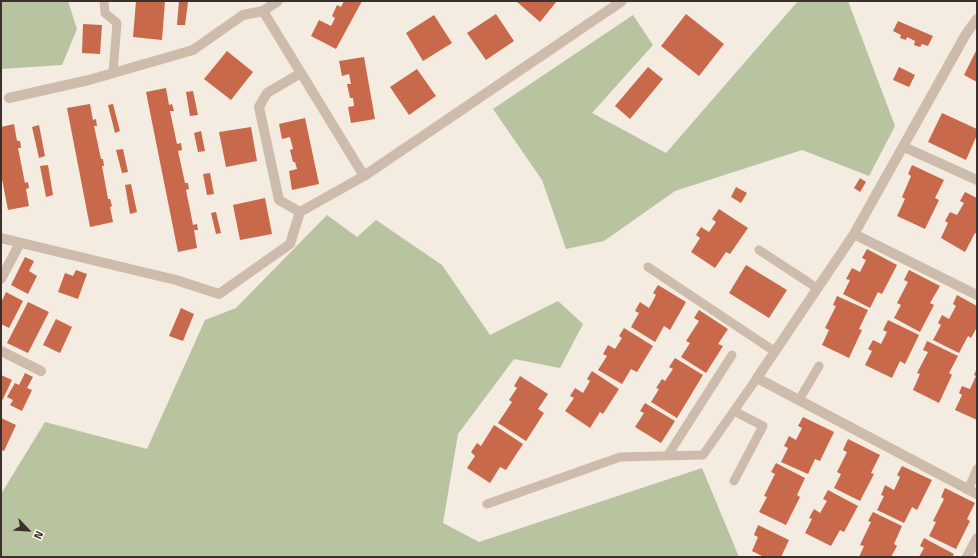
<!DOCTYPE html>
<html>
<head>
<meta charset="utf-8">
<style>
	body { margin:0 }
	#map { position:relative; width:978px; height:558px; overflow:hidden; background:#f4ebe1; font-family:"Titillium Web",sans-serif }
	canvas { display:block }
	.frame { position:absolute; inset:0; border:2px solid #3b302b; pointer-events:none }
	.north { position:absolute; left:8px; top:510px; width:40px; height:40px; -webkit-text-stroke:3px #fbf5ee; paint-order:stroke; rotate:115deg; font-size:11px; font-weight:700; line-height:16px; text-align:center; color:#3b302b }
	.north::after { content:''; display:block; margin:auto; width:14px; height:18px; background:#3b302b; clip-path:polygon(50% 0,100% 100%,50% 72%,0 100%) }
</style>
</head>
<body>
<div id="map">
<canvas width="978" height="558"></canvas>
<div class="frame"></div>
<div class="north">N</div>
</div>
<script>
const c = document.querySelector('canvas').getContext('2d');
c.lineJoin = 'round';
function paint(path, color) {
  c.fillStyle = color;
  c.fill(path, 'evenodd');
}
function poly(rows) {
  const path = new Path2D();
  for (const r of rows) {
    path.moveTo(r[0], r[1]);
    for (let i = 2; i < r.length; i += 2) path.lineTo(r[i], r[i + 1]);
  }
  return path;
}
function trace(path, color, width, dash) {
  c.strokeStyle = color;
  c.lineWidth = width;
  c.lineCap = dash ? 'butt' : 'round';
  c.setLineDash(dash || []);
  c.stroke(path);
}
paint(poly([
	[1,1,68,1,77,29,62,65,1,69],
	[798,1,848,1,895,126,869,176,802,150,675,191,604,241,566,249,542,180,493,109,633,15,653,45,592,113,666,153],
	[327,215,357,237,376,220,442,265,490,335,558,301,583,324,560,368,514,359,458,434,443,523,479,542,702,468,739,557,1,557,1,494,45,422,147,449,205,320,236,308]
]), '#b8c4a0');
paint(poly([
	[136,1,165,1,162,40,133,37],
	[179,1,188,2,185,25,177,25],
	[344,1,362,1,336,49,311,36,319,20,331,26,335,18,332,16,337,5,341,7],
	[516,1,557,1,540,22],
	[496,14,514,41,486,60,467,33],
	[686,14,724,44,699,76,661,46],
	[434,15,452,43,423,61,406,33],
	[898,21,933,36,928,46,922,44,920,47,914,45,915,41,907,37,906,40,900,38,901,35,893,31],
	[83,24,102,25,100,54,82,53],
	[977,49,977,82,964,75],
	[227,51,253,72,231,100,204,79],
	[364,57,375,119,351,123,348,107,354,106,353,98,350,98,347,84,351,84,349,74,342,76,339,61],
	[648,67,663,79,630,119,615,106],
	[899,67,915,75,909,87,893,80],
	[417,69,436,96,409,115,390,87],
	[166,88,169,105,172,104,174,111,170,111,177,144,181,143,182,150,178,151,185,183,188,183,189,189,186,190,193,225,197,224,198,230,194,230,197,248,178,252,146,92],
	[193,91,198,115,190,116,186,92],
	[90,104,93,120,96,119,97,126,94,126,101,159,103,159,104,166,102,166,108,199,110,199,112,206,110,207,113,222,90,227,67,108],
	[113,104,120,131,115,133,108,105],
	[942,113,977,129,977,135,966,160,928,142],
	[305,118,319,184,292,190,289,171,297,169,295,162,293,162,290,150,293,149,290,137,282,139,279,124],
	[14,124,17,141,20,141,21,148,18,148,25,183,28,182,29,188,26,189,29,206,8,210,1,174,1,127],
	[39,125,45,156,39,158,32,127],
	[251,127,257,161,226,167,219,132],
	[201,131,205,151,198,152,194,133],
	[123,149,128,172,122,173,116,150],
	[48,165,53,195,46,197,40,166],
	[912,165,944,180,935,198,939,200,925,229,897,216,905,199,902,197,911,176,908,174],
	[210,173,214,194,207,195,203,174],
	[860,178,866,182,860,192,854,188],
	[131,184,137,212,130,214,125,185],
	[736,187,747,193,741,203,731,197],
	[965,192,977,198,977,234,975,233,965,252,941,238,948,223,945,221,950,212,957,215,964,203,960,201],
	[265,198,272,234,240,240,233,205],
	[719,209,748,228,730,254,726,252,715,268,691,252,700,238,696,235,701,227,709,232,716,222,712,219],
	[216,212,221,233,216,234,211,213],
	[867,249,897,265,882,294,878,292,870,308,843,294,850,280,846,279,852,268,860,272,866,260,862,258],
	[25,257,34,261,29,271,37,276,28,294,11,285],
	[746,265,787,290,769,318,729,293],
	[76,270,87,274,78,299,58,292,65,273,73,276],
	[909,270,940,286,930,303,934,305,920,332,894,318,901,305,897,303,908,282,904,280],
	[658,285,686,302,670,330,664,326,655,342,631,327,639,313,635,311,640,302,649,308,656,295,653,293],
	[6,292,23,301,9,328,1,324,1,303],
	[957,295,977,306,977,327,971,338,968,336,959,353,933,340,941,325,938,323,942,315,949,319,956,306,953,304],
	[837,296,868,310,859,329,862,330,849,358,822,345,829,330,825,328,836,306,833,305],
	[28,302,49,312,28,353,7,343],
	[181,308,194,314,183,341,169,336],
	[699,310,728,329,718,344,723,346,706,373,681,357,690,343,686,341,699,321,694,318],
	[56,319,72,327,60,353,43,345],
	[888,320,919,335,905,364,900,361,892,378,865,365,872,351,868,349,873,340,881,344,887,332,883,330],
	[624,328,653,346,637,372,631,369,622,384,598,370,607,356,603,354,608,345,615,349,622,338,619,336],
	[927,341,958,356,949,373,952,375,939,403,913,390,920,374,917,373,928,352,923,350],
	[675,358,703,375,677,418,651,402,659,389,656,388,662,379,665,381,673,369,669,367],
	[977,368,977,420,955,410,962,395,959,393,962,386,970,389,976,376,974,375],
	[592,371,619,389,603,414,600,412,590,428,565,411,574,398,570,396,575,388,583,393,590,381,587,379],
	[25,373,33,377,27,388,32,390,22,411,10,405,13,400,7,397,15,383,19,385],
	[1,375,12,380,1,403],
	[520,376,548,394,538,409,544,413,526,441,498,423,512,402,509,400,517,388,514,386],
	[645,403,675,421,661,443,635,427,644,413,640,411],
	[803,417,834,432,820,461,815,459,808,474,781,462,788,448,784,446,789,436,796,440,802,428,798,426],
	[1,418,16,425,4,451,1,450],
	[494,425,523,444,506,470,500,467,490,483,467,468,475,456,471,452,477,443,481,446],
	[848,439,880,455,871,473,874,474,860,501,834,488,841,474,837,472,847,452,843,450],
	[776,463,805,478,797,495,800,497,786,525,759,512,767,497,764,496,775,474,771,472],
	[902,466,932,480,917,510,912,507,904,523,877,510,884,496,881,495,885,485,894,490,900,477,897,475],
	[945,488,975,503,967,519,970,521,956,549,929,536,936,522,933,521,944,499,941,497],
	[828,490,858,506,844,532,840,530,831,546,805,533,812,519,809,518,814,509,820,513,827,501,823,499],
	[873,512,902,526,894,544,897,546,891,557,859,557,864,546,860,545,871,522,868,521],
	[758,525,789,540,781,557,764,557,752,551,758,537,754,535],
	[924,538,954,554,952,557,919,557,924,548,920,546]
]), '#c8694b');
trace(poly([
	[104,1,105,13,117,23,113,73],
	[759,250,817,288],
	[648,267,774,351],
	[799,400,819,366],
	[734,411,763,426,734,481],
	[668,455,732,355],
	[968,490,977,469],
	[487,504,620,457,703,455,757,378]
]), '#cdbbac', 9);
trace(poly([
	[263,11,364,176],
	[977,19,966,34,854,234,757,378,977,494],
	[301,73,267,93,259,107,279,200,300,212,364,176,622,1],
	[9,98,89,80,193,50,243,15,263,11,278,1],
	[904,147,977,180],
	[854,234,977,295],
	[1,238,176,280,219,294,290,244,300,212],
	[1,279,20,243],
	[1,351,41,371],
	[967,557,977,538]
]), '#cdbbac', 10);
</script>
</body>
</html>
